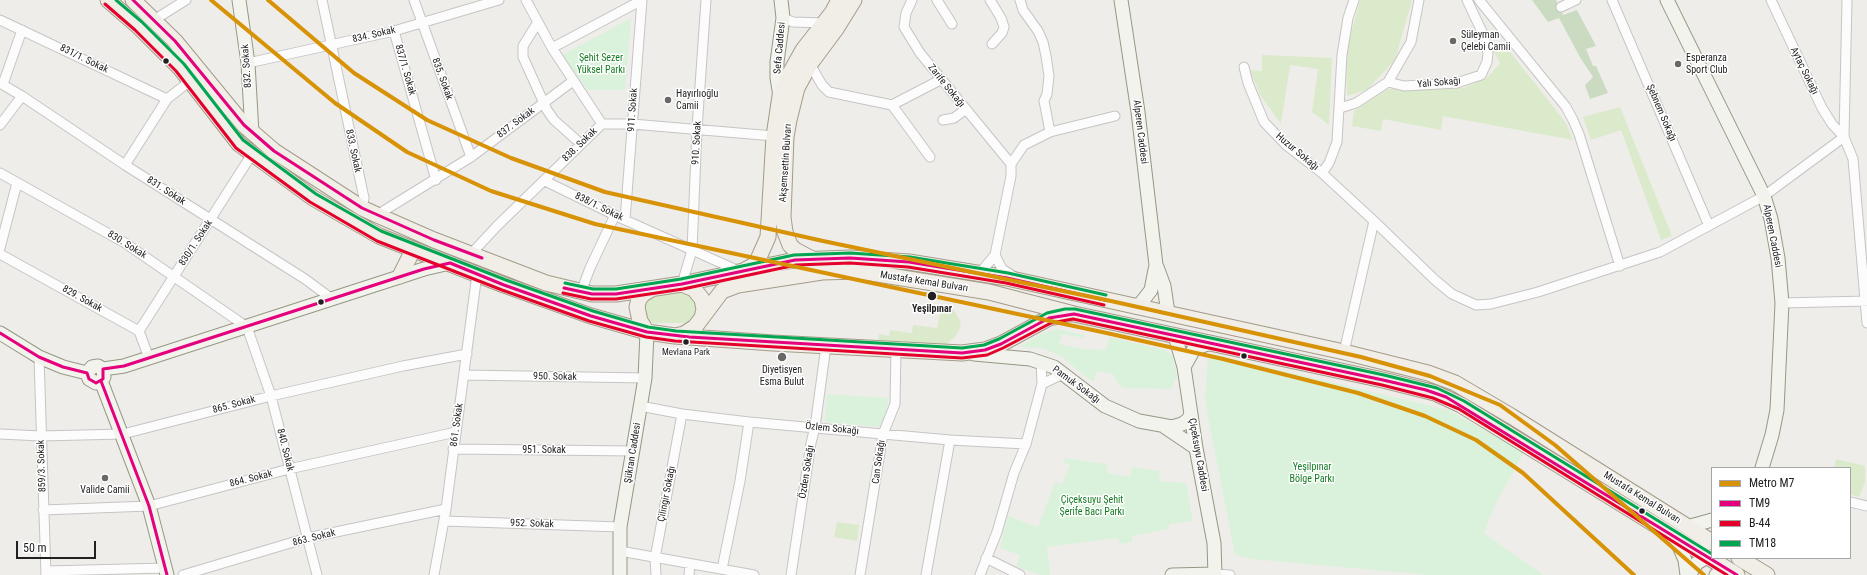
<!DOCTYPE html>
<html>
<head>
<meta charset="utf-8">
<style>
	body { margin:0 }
	#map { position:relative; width:1867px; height:575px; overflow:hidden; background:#efedea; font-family:"Roboto Condensed",sans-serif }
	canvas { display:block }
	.legend { position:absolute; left:1711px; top:467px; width:140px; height:92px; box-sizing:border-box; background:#fff; border:1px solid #a6a6a6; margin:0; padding:5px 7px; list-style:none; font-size:12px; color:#212121 }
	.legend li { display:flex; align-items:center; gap:8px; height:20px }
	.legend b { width:20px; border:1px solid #a6a6a6 }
	.scale { position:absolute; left:16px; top:541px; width:80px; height:18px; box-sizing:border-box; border:2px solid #212121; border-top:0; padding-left:5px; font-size:12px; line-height:14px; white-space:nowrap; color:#212121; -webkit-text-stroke:3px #fff; paint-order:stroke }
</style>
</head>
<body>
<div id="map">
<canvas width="1867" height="575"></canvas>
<ul class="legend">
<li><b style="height:5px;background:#d79205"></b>Metro M7</li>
<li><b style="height:5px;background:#e5007d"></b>TM9</li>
<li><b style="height:5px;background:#e4002b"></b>B-44</li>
<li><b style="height:5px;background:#00a651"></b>TM18</li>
</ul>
<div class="scale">50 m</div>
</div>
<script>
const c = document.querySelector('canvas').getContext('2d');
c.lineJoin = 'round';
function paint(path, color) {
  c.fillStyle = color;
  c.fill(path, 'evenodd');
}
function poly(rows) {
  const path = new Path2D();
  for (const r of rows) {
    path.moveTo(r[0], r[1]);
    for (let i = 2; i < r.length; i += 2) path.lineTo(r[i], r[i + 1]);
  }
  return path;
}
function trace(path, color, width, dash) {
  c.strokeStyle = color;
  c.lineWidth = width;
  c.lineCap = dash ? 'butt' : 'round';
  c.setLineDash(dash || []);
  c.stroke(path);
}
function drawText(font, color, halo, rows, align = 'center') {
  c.font = font + ' "Roboto Condensed",sans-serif';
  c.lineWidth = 3;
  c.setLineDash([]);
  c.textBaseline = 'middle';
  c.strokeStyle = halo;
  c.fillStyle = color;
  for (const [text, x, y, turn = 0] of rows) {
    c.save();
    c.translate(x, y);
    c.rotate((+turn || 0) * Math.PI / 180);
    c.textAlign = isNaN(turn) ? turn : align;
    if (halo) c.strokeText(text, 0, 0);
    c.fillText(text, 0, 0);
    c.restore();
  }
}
paint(poly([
	[1360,0,1412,0,1395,60,1367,90,1347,96,1346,53],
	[1504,44,1566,123,1573,140,1443,116,1441,130,1383,119,1381,131,1352,126,1354,111,1388,89,1464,88,1488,77,1500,63,1494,52],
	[1262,55,1332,58,1329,125,1312,112,1318,69,1290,65,1281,124,1260,95,1250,70,1262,71],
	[1620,107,1672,236,1661,240,1621,130,1591,140,1583,117],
	[685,292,692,296,696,301,698,308,693,321,685,323,654,323,649,321,645,314,645,305,648,299,656,296],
	[942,305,954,310,961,322,960,328,956,336,945,345,878,341,879,334,889,336,890,330,912,333,913,325,937,328],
	[1836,459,1865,466,1865,482,1859,497,1850,494,1850,468,1834,468],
	[837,522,859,525,857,541,834,537]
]), '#daeacb');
paint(poly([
	[1532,0,1556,0,1563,15,1577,10,1596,46,1586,49,1593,66,1596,66,1608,93,1590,99,1585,85,1593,77,1581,59,1559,18,1548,22]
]), '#cadbc1');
paint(poly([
	[631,18,625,90,588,90,562,55],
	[1057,329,1085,335,1084,338,1062,334,1059,344,1082,349,1106,350,1109,337,1165,350,1172,355,1177,376,1171,389,1124,388,1118,384,1113,374,1096,371,1094,381,1090,380,1062,357,1052,352,1041,348,1019,347,1043,333],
	[1208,353,1448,410,1524,452,1494,507,1484,533,1543,575,1429,575,1251,559,1235,555,1205,401],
	[827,394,888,398,886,420,880,427,825,422],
	[1065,458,1106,464,1108,473,1130,477,1132,467,1160,471,1159,481,1186,483,1193,521,1169,524,1169,529,1132,536,1132,542,1120,544,1118,538,1047,547,1050,575,1041,575,1016,567,1020,555,1000,548,1008,516,1038,527,1055,482,1062,484,1070,465,1063,462]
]), '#daf2db');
const street = poly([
	[322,0,364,198,362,208],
	[414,0,471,157],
	[526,0,552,48,602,124],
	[912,0,906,13,904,27,920,53,1011,164],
	[937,0,952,24],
	[990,0,1001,18,1004,27,1002,33,992,44],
	[1020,0,1023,10,1038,31,1043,42,1046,56,1049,76,1047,94,1044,101,1050,132],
	[1479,0,1566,107,1573,120,1579,134,1620,266],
	[1612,0,1709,226],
	[1847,0,1844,137,1853,159,1867,323],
	[1561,7,1576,0],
	[783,18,793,22,824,23],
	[0,20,167,99],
	[154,20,186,0],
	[538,22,523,46,523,57,547,110,554,120,581,144],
	[394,31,436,180],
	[552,48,642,0],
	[248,63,394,31,499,0],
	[810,64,822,85,829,92,892,105,930,157],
	[1244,67,1248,83,1264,122,1286,145,1322,173,1374,221],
	[1388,82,1404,86,1457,83,1481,75,1487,62,1488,53,1484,36,1467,0],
	[0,83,22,96,125,165,305,279,332,299],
	[3,84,22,30],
	[892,105,942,79],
	[1340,108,1356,103,1388,82,1411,42,1419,0],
	[943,120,954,118,966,109],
	[0,125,22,96],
	[125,165,167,99,190,81],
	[0,173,125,243,247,327,271,396,317,575],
	[1322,173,1329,163,1337,142,1342,55,1348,18,1354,0],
	[545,181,625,220,739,271],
	[377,215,471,157,573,81],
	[625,220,642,0],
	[0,248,17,183],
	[0,254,139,331,149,358],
	[471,254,497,226,602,124,632,124,774,136],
	[995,255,1002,269,1013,276],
	[979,274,995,255,1011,176,1011,164,1024,145,1050,132,1115,116],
	[682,284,692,250,697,129,706,0],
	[581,292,590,268,615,215],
	[1782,303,1867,301],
	[139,331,252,154],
	[1344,352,1374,221,1435,280,1452,294,1476,305,1491,304,1538,292,1660,252,1764,196,1844,137,1832,124,1822,108,1771,0],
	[39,357,46,575],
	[464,375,645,378],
	[1042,384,1063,374],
	[640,406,682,414,749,422,950,440,1026,444],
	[0,434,41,436,123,434,271,396,403,366,467,354],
	[453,449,634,451],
	[1850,502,1867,506],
	[43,510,149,506,289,469,456,432],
	[444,521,620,527],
	[620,551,754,575],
	[986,558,1020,575],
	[722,569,740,481,749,422],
	[46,571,165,568],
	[1215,574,1230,575],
	[183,575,307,538,446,509],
	[434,575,446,509,477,274],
	[656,575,655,558,682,414],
	[689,575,690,564],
	[791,575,811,443,815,427,826,346],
	[860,575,883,434,895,404,896,350],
	[926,575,950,440],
	[980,575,997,532,1014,473,1026,444,1042,384,1041,362]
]);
const secondary = poly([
	[239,0,248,63,252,133],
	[1121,0,1138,112,1156,265,1151,290,1141,303,1135,307],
	[1667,0,1764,196,1771,219,1778,258,1782,303,1777,410,1772,435,1762,468],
	[780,96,777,78,777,62,783,18,781,0],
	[1157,267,1164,286,1168,313],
	[0,333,39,357,63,367,87,373],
	[1175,336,1184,367,1196,448,1214,543,1215,575],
	[974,354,1030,359,1054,367,1105,406,1139,421,1172,427,1182,424,1188,420,1191,414],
	[1184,367,1194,349,1208,344],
	[103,369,104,377,101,381,96,383,89,379,87,373,92,367,98,366,103,369,124,366,424,269,450,263],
	[101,381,149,506,167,575],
	[1165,427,1196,448],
	[1687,527,1712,520],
	[1675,537,1685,560,1687,575],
	[620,575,620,527,645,378,647,332],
	[1172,575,1215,574],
	[1689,575,1697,563,1707,557],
	[1716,575,1731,571]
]);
const primary = poly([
	[108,0,138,26,180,68,239,144,313,198,379,236,504,285,591,316,647,332,675,336,773,343,962,353,985,350,1001,344,1049,318,1069,314],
	[133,0,175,41,244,125,274,151,362,208,377,215,434,240,546,283,592,294,616,294,682,284,795,260,850,258,909,262,1007,278,1344,352,1428,373,1455,383,1511,416,1712,542],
	[812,259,795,250,790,245,785,232,783,217,786,137,789,120,797,88,810,64,836,29,854,0],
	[745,270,756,264,768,237,774,136,780,96,789,75,803,50,832,13,839,0],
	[400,276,413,250],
	[682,284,694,289,702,299,704,309,702,318],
	[647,332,640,321,637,307,639,299,643,294,650,290],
	[675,336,684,334,695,327,722,291,738,285,822,272,859,271,989,292,1074,314,1383,380,1435,393,1461,405,1737,575],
	[1739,558,1767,575]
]);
trace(street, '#c6c5c4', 11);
trace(secondary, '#959883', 15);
trace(primary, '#a49c88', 17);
trace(street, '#fdfcfc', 9);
trace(secondary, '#f2f3ed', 13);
trace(primary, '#f1ede7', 15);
trace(poly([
	[133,0,175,41,244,125,274,151,362,208,434,240,482,258],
	[564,288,592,294,616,294,682,284,795,260,850,258,909,262,1007,278,1105,300],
	[0,333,39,357,63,367,87,373,89,379,96,383,103,379,103,369,124,366,424,269,450,263,504,285,591,316,647,332,689,337,962,353,985,350,1001,344,1049,318,1074,314,1383,380,1426,390,1446,397,1737,575],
	[101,381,149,506,167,575]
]), '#e5007d', 3);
trace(poly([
	[105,4,135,30,176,71,236,148,310,202,377,241,502,290,589,321,646,337,675,341,962,358,987,355,1003,348,1051,323,1073,319,1382,385,1433,398,1459,409,1727,575],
	[563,293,591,299,616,299,683,289,796,265,850,263,908,267,1006,283,1104,305]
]), '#e4002b', 3);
trace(poly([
	[116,0,142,22,184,64,243,140,316,194,381,231,506,280,593,311,648,327,676,331,962,348,984,345,999,339,1047,313,1065,309,1075,309,1384,375,1437,388,1464,401,1712,554],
	[565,283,593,289,616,289,681,279,794,255,850,253,910,257,1008,273,1106,295]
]), '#00a651', 3);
trace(poly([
	[211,0,335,103,407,152,491,191,595,224,1102,332,1223,359,1358,393,1425,416,1476,440,1523,473,1634,575],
	[268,0,354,73,427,120,511,158,605,192,823,241,1111,301,1361,357,1430,376,1500,405,1555,445,1704,575]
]), '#d79205', 4);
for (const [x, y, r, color] of [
	[1453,41,4,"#696867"],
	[166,61,3.5,"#212121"],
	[1678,64,4,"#696867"],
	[668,100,4,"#696867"],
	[932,296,5,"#212121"],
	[321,302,3.5,"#212121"],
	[686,342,3.5,"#212121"],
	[1244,356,3.5,"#212121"],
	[782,357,5,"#696867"],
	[105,478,4,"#696867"],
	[1642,511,3.5,"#212121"]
]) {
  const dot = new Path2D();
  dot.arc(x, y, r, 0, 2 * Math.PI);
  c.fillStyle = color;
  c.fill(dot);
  trace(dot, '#fff', 1.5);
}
drawText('9px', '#212121', '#fff', [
	["Mevlana Park",686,353]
]);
drawText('10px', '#212121', '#fff', [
	["834. Sokak",374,35,-13],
	["Sefa Caddesi",780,48,-85],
	["831/1. Sokak",84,59,26],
	["832. Sokak",247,66,-94],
	["837/1. Sokak",405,70,74],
	["Aytaç Sokağı",1804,71,64],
	["835. Sokak",442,79,70],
	["Yalı Sokağı",1439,83,-5],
	["Zarife Sokağı",946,86,51],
	["911. Sokak",633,110,-86],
	["Şebnem Sokağı",1661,113,67],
	["837. Sokak",516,123,-37],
	["Alperen Caddesi",1140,132,83],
	["910. Sokak",697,143,-87],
	["838. Sokak",580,145,-44],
	["833. Sokak",353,151,78],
	["Huzur Sokağı",1297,152,40],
	["Akşemsettin Bulvarı",786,163,-86],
	["831. Sokak",166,191,33],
	["838/1. Sokak",599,207,26],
	["Alperen Caddesi",1772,236,79],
	["830/1. Sokak",196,243,-57],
	["830. Sokak",127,245,32],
	["Mustafa Kemal Bulvarı",924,282,9],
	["829. Sokak",82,299,29],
	["950. Sokak",555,377,1],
	["Pamuk Sokağı",1076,385,36],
	["865. Sokak",234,405,-15],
	["861. Sokak",457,425,-82],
	["Özlem Sokağı",832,429,6],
	["840. Sokak",285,450,76],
	["951. Sokak",544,450],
	["Şükran Caddesi",633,453,-81],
	["Çiçeksuyu Caddesi",1198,455,80],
	["Can Sokağı",879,462,-82],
	["859/3. Sokak",42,466,-92],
	["Özden Sokağı",807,472,-81],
	["864. Sokak",251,479,-14],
	["Çilingir Sokağı",667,494,-79],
	["Mustafa Kemal Bulvarı",1642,498,32],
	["952. Sokak",532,524,2],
	["863. Sokak",314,538,-14]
]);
drawText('10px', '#212121', '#fff', [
	["Süleyman",1461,35],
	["Çelebi Camii",1461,47],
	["Esperanza",1686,58],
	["Sport Club",1686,70],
	["Hayırlıoğlu",676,94],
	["Camii",676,106],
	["Diyetisyen",782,370,"center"],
	["Esma Bulut",782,382,"center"],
	["Valide Camii",105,490,"center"]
], 'left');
drawText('10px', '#147a21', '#fff', [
	["Şehit Sezer",601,58],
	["Yüksel Parkı",601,70],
	["Yeşilpınar",1312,467],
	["Bölge Parkı",1312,479],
	["Çiçeksuyu Şehit",1092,500],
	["Şerife Bacı Parkı",1092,512]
]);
drawText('bold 10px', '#212121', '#fff', [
	["Yeşilpınar",932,309]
]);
</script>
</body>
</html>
